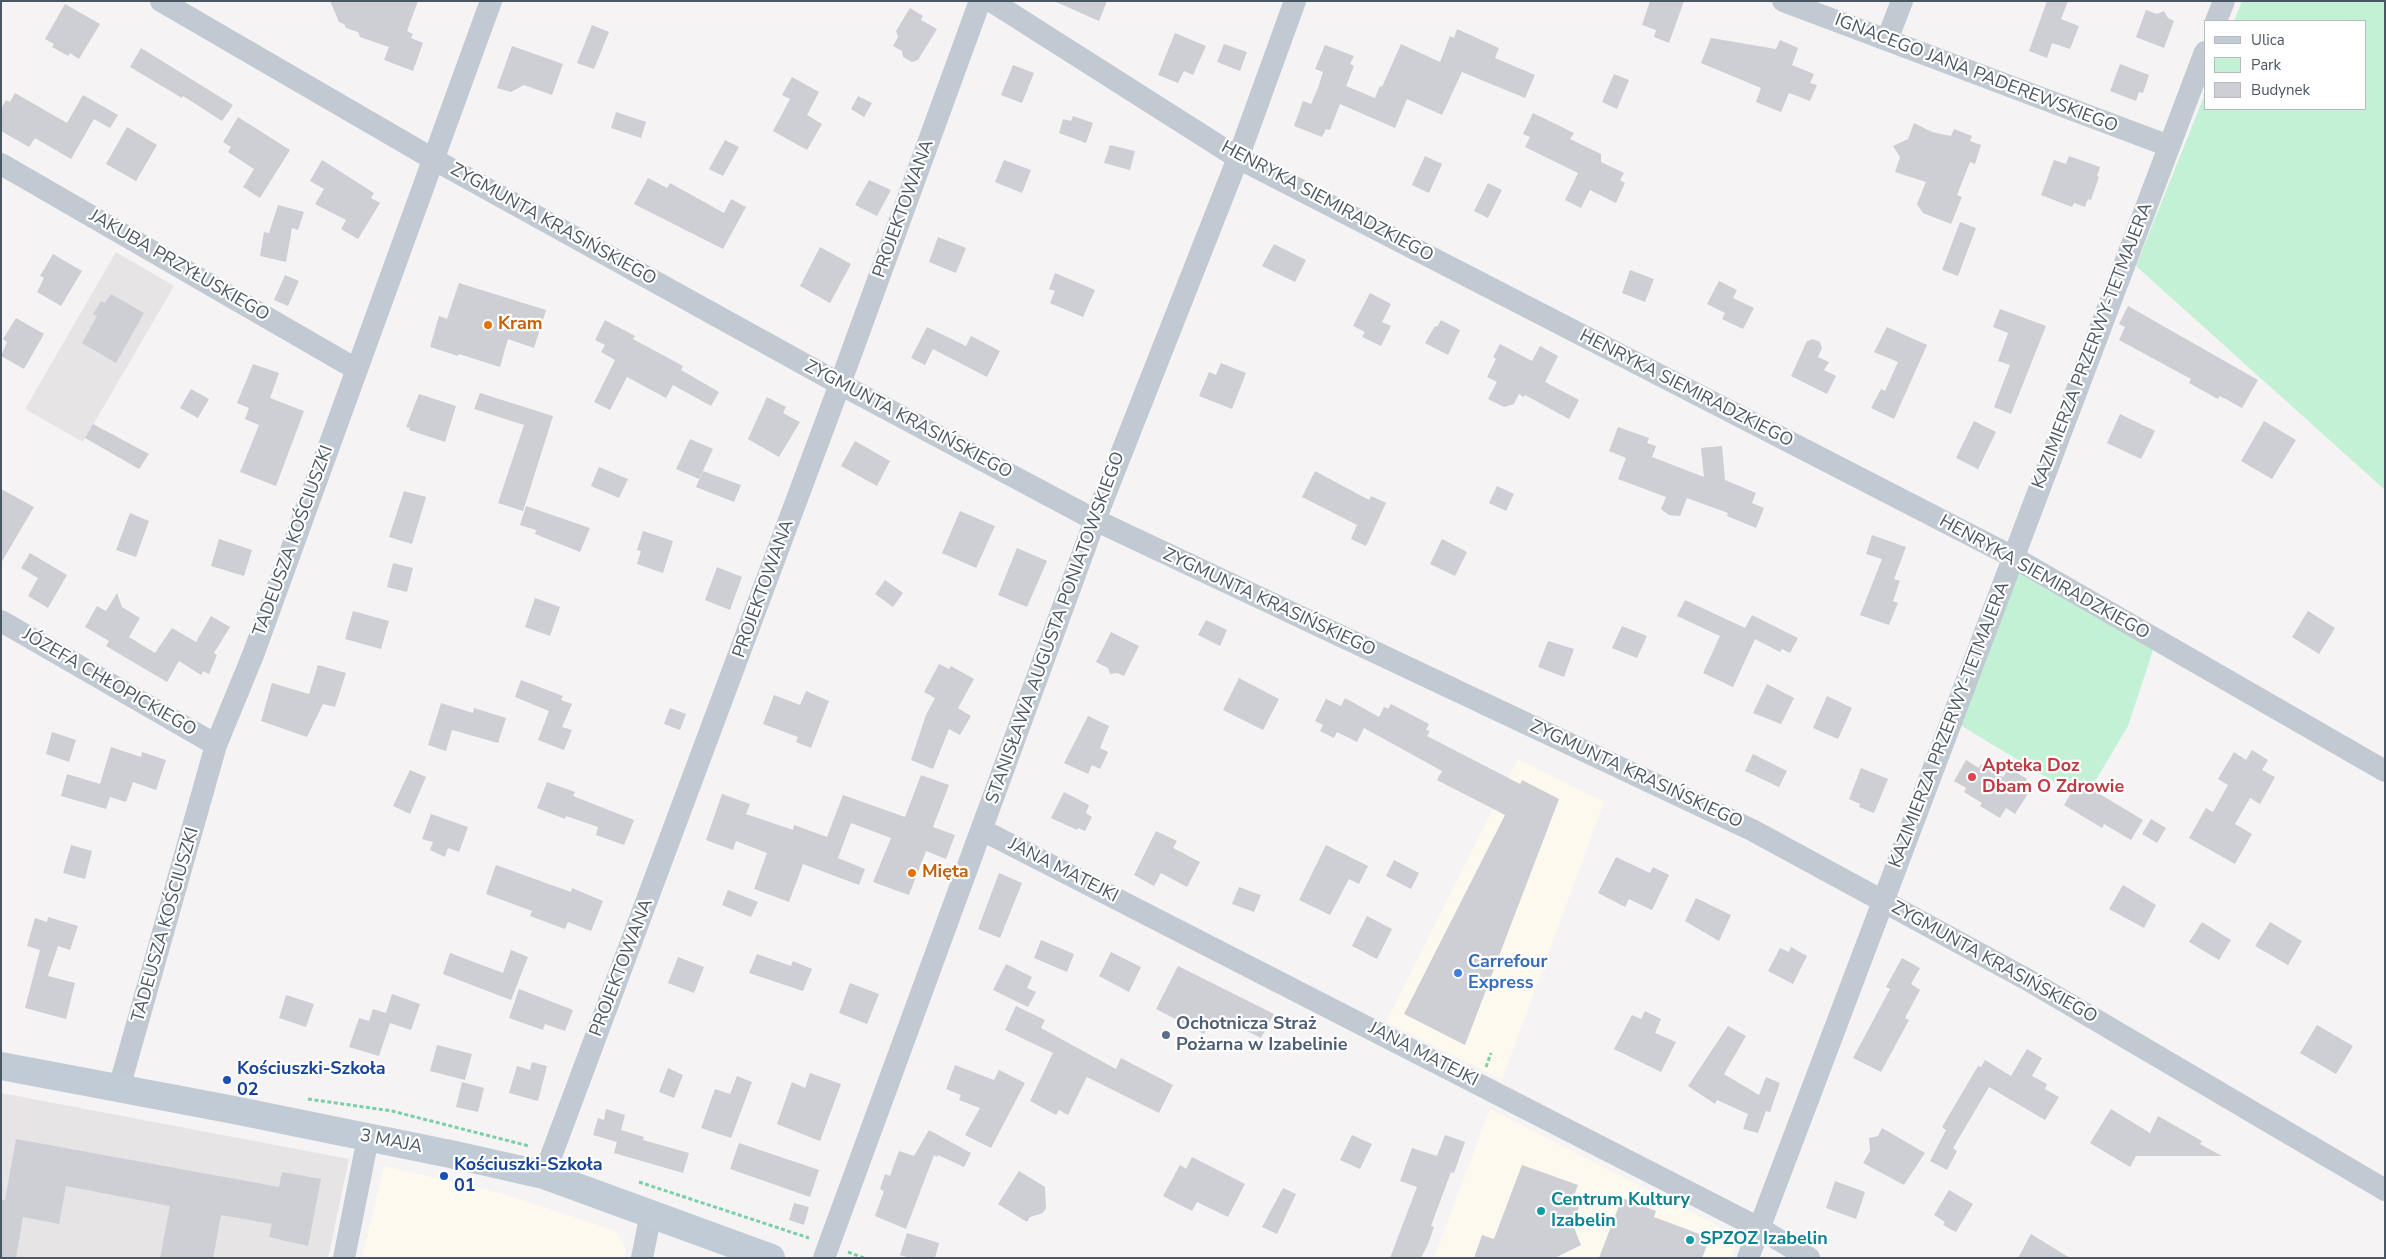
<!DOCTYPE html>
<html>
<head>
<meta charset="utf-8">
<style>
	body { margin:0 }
	#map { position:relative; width:2386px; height:1259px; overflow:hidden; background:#f5f3f3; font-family:"Nunito Sans",sans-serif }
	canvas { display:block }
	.frame { position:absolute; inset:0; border:2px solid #4a5661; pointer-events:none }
	.legend { position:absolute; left:2204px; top:20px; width:162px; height:90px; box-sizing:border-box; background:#fff; border:1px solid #b7bbc0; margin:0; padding:6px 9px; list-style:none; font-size:15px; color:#4a5661 }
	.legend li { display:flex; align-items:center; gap:10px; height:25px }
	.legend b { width:25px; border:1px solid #b7bbc0 }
</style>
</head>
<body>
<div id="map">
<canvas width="2386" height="1259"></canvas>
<div class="frame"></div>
<ul class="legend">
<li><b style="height:6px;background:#c1cbd6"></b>Ulica</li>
<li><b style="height:14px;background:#c3f1d5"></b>Park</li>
<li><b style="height:14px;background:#cdcfd5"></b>Budynek</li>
</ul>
</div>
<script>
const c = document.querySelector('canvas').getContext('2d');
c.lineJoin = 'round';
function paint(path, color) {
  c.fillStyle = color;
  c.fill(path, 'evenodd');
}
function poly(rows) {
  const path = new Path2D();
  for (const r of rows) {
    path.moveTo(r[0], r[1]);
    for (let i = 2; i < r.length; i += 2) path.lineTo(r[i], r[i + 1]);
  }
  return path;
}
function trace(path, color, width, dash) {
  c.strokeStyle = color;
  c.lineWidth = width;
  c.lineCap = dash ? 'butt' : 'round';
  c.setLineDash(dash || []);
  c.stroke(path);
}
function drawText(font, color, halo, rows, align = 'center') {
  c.font = font + ' "Nunito Sans",sans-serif';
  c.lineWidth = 4.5;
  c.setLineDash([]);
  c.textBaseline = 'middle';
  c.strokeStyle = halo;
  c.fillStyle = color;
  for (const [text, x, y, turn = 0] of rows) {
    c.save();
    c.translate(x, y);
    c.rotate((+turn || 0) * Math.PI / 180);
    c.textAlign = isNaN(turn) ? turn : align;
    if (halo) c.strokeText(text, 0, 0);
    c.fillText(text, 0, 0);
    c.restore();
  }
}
paint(poly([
	[1518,759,1604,802,1502,1080,1386,1022],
	[1490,1109,1739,1237,1731,1258,1434,1258],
	[384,1166,504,1194,616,1231,626,1249,625,1258,362,1258]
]), '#fdf9ef');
paint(poly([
	[116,252,174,286,83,442,25,409],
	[1,1093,349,1159,328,1258,1,1258]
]), '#e6e4e5');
paint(poly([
	[2242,1,2385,1,2385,490,2136,266,2205,94,2205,109,2365,109,2365,21,2234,21],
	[2015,574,2024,574,2153,650,2128,726,2090,790,2071,792,1960,725]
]), '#c3f1d5');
paint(poly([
	[330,1,418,1,407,31,413,34,411,38,423,43,413,71,384,60,389,47,360,37,358,32,346,28,344,24,339,22],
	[1054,1,1107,1,1099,21],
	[1650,1,1684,1,1669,43,1654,37,1656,30,1642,25],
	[2047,1,2068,1,2061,19,2079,26,2070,49,2052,43,2047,58,2029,51],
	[65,4,100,24,79,59,70,53,68,56,52,47,54,44,45,39],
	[910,8,923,16,921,20,937,29,918,60,912,62,903,57,902,51,893,46,898,37,896,31],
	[2146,10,2157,14,2164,11,2168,18,2174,21,2164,48,2136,37],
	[592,25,609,32,594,69,577,63],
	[1457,29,1499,48,1495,58,1535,75,1525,98,1462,72,1442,115,1407,99,1395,128,1340,104,1330,130,1326,129,1322,137,1294,126,1303,101,1311,104,1318,88,1323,72,1315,69,1325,45,1354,56,1350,64,1354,66,1346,86,1375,98,1380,86,1382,87,1401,44,1440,62,1450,36,1454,38],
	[1175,33,1206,46,1193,75,1184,71,1178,83,1158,75],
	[1711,38,1776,49,1780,40,1798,48,1792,65,1814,74,1810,83,1817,85,1810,101,1789,93,1781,112,1756,102,1761,88,1701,63],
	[1224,44,1247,52,1240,71,1217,62],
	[512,46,563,64,552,95,524,85,511,92,497,88],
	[141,48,233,105,222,121,183,96,182,98,130,67],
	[2120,64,2149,75,2143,93,2139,92,2136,101,2110,91],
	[1013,65,1034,73,1022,103,1001,95],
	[1614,74,1629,80,1617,109,1602,102],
	[792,77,819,92,807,115,822,124,807,150,773,131,790,99,782,95],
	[15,93,67,123,83,95,118,115,110,128,94,119,71,159,35,138,29,147,1,131,1,109,6,100,10,102],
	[858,96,872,103,864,117,851,109],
	[616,112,646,122,641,138,611,128],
	[1533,113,1574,133,1570,139,1601,154,1601,162,1624,173,1620,180,1625,183,1616,203,1590,190,1581,208,1565,200,1578,173,1525,147,1530,137,1523,134],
	[1073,116,1093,123,1086,143,1059,133,1063,119,1071,121],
	[238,117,290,150,260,198,243,187,254,169,228,152,231,147,223,142],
	[1914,123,1932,132,1951,136,1954,129,1972,136,1970,141,1981,145,1975,164,1970,162,1957,195,1962,197,1951,224,1923,213,1917,204,1926,182,1895,172,1900,157,1893,146,1908,139],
	[127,127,157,145,136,181,106,164],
	[725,140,739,147,723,176,709,169],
	[1110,145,1135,151,1130,170,1104,163],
	[1425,156,1442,164,1429,193,1412,185],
	[2069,156,2100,167,2097,176,2099,177,2091,200,2088,199,2085,207,2074,203,2072,207,2041,195,2054,160,2066,164],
	[322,160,374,193,371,198,380,203,358,239,341,229,346,220,315,204,324,189,310,181],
	[1004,160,1031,170,1022,193,995,182],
	[648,178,667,188,670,183,724,213,731,199,746,207,723,249,634,204],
	[869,180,891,190,877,216,855,205],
	[1488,183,1502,190,1488,218,1474,211],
	[278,205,304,212,298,230,292,228,286,262,260,256,264,232,269,233],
	[1960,222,1976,228,1958,276,1942,270],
	[938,237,966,248,956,273,929,262],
	[1274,244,1306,260,1295,282,1262,266],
	[820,247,851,264,830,303,800,286],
	[53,254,82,271,61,306,37,292,44,278,40,276],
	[1630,270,1654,279,1645,302,1622,293],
	[1055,273,1095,290,1083,317,1050,303,1055,291,1049,289],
	[285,275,299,281,288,306,274,300],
	[1719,281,1737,290,1733,298,1754,308,1743,329,1722,319,1725,313,1707,304],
	[459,283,546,310,534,348,508,339,500,367,459,354,458,356,430,347,439,316,447,319],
	[1370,293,1391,304,1382,322,1391,326,1381,346,1362,337,1365,332,1353,326],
	[111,294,144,313,116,363,82,343,97,316,93,314,101,301,105,303],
	[2128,306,2258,380,2242,408,2220,396,2218,399,2189,383,2191,379,2119,340,2125,327,2119,324],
	[2000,309,2046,326,2011,414,1994,407,2010,365,1998,361,2008,333,1993,327],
	[16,318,44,334,24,369,1,356,7,342,3,339],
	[605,320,635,336,633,339,683,366,681,370,719,392,711,406,673,385,666,398,627,377,610,410,594,402,615,360,601,352,605,345,595,340],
	[1441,320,1460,330,1448,355,1425,343,1435,326,1437,327],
	[927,327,966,346,971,336,1000,351,987,377,933,349,925,365,911,358],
	[1887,327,1927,345,1894,419,1871,408,1881,389,1885,391,1898,362,1874,352],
	[1813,339,1820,342,1822,348,1818,357,1829,362,1824,370,1836,376,1827,394,1791,376,1807,341],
	[1500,344,1532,361,1540,346,1558,356,1545,382,1579,400,1569,419,1525,395,1524,397,1519,394,1514,404,1504,407,1488,399,1497,382,1487,377,1496,359,1493,357],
	[1221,363,1246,373,1232,409,1199,396,1209,372,1216,375],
	[253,364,279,373,270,398,304,411,276,486,240,472,259,425,245,419,249,408,237,403],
	[191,389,209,399,198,418,180,408],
	[480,393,553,416,523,511,498,503,524,425,474,409],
	[419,394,456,406,445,442,409,430,410,428,406,427],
	[767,397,786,407,783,413,800,422,779,457,748,439],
	[2120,414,2155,431,2141,459,2107,443],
	[1974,421,1996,432,1978,469,1956,458],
	[2264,421,2296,440,2272,479,2241,461],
	[93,424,149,454,139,469,85,438],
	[1618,427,1649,438,1647,443,1656,446,1652,457,1704,477,1701,448,1722,446,1725,480,1756,493,1752,503,1764,508,1756,528,1727,516,1728,513,1687,498,1680,516,1669,515,1661,509,1666,497,1618,479,1626,458,1609,451],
	[690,439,713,449,699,479,676,469],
	[855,441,890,461,877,486,841,466],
	[599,467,628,479,619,498,591,486],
	[703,471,741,485,734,502,696,487],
	[1315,471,1369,500,1371,496,1386,503,1366,546,1351,539,1357,525,1302,497],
	[1497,486,1514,494,1506,511,1489,503],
	[1,489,34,507,1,563],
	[404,491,426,497,412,544,389,537],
	[526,506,590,528,580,552,535,534,536,530,520,525],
	[960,511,995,526,976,568,942,553],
	[130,513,149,521,136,557,116,550],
	[643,531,673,541,663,573,637,564,641,551,637,550],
	[1872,535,1906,547,1894,579,1900,581,1893,601,1898,603,1889,625,1860,615,1882,559,1866,554],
	[219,539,252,550,244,576,211,566],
	[1442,539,1467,552,1455,576,1430,564],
	[1017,548,1047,561,1027,607,998,595],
	[30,553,67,575,48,608,28,596,38,578,21,568],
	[393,563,413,568,407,592,387,587],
	[717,567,742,577,730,610,705,600],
	[885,580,903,593,893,607,875,594],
	[117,593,122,607,140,618,129,637,155,653,172,628,196,642,211,616,230,627,214,653,217,655,209,674,203,671,201,675,179,661,167,682,106,646,109,641,85,627,97,606,106,611],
	[535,598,560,607,550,636,525,627],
	[1685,600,1745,628,1752,615,1798,638,1790,653,1782,649,1780,652,1755,639,1733,687,1703,673,1720,636,1677,616],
	[353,611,389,621,381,649,345,639],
	[2308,611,2335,628,2319,654,2292,637],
	[1206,620,1227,630,1220,646,1198,635],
	[1622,626,1647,636,1637,658,1612,648],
	[1111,632,1139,646,1124,676,1117,673,1110,674,1108,668,1096,662],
	[1548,641,1574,649,1564,677,1538,667],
	[939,664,949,669,951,666,974,679,958,708,971,716,960,735,949,729,933,769,911,760,926,715,935,698,924,692],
	[318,665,346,673,335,707,323,704,307,737,261,721,272,683,309,694],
	[1239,678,1279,699,1263,730,1223,710],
	[521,680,563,696,561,700,572,704,562,727,572,730,564,750,538,740,549,711,515,697],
	[1767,684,1794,698,1781,724,1753,713],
	[806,691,829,701,811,748,796,742,798,737,763,724,774,695,800,705],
	[1827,696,1852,708,1838,739,1813,728],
	[1345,698,1379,717,1384,707,1388,709,1391,704,1429,724,1426,730,1430,731,1427,736,1520,784,1522,780,1559,799,1465,1045,1404,1014,1505,815,1437,780,1442,771,1364,728,1357,742,1337,732,1334,738,1320,731,1323,725,1315,721,1326,699,1341,706],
	[441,703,473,713,474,708,506,718,498,743,452,730,446,751,428,745],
	[670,708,686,714,680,730,664,724],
	[1088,716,1109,726,1100,748,1108,752,1100,769,1092,765,1088,774,1064,763],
	[52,732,76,740,69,762,46,754],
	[111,747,141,757,142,752,166,760,156,790,133,782,126,802,110,797,106,809,61,796,67,774,100,784],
	[2252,750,2268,760,2262,770,2275,777,2260,804,2250,798,2235,824,2252,834,2235,864,2189,838,2206,808,2213,812,2228,785,2218,779,2234,752,2246,760],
	[1753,754,1787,771,1779,787,1745,771],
	[1966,760,1979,768,1981,764,2003,777,2009,768,2027,779,2022,788,2029,792,2015,814,2006,808,2000,818,1980,806,1982,803,1964,792,1966,788,1954,781],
	[1861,768,1888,779,1874,813,1859,807,1860,804,1849,799],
	[410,770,426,777,410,814,393,806],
	[921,775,949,785,933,827,955,835,946,859,926,851,909,895,873,882,891,838,851,823,838,858,865,869,859,885,803,864,789,902,754,889,767,853,736,841,733,850,706,840,722,794,750,804,746,814,793,830,794,825,827,837,843,795,905,817],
	[2078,781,2143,820,2131,840,2104,824,2102,828,2064,805],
	[547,782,575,792,573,796,634,820,624,845,596,835,598,827,566,816,565,819,537,808],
	[1064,792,1089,805,1086,813,1092,817,1085,831,1078,828,1077,830,1051,818],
	[431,814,468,827,459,852,448,848,445,857,430,850,433,842,422,839],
	[2151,819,2166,828,2157,843,2142,834],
	[1156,831,1177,841,1173,848,1200,862,1187,887,1161,873,1154,886,1134,875],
	[71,845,92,851,85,879,63,873],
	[1326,845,1368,866,1359,884,1349,879,1330,915,1299,900],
	[1616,857,1650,873,1653,867,1669,875,1652,910,1629,899,1625,907,1598,893],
	[1394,860,1419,873,1411,889,1386,876],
	[496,865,571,892,572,888,603,901,591,931,568,922,565,929,530,916,532,911,486,894],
	[999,873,1022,883,1000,938,978,929],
	[2123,885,2156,905,2144,928,2109,909],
	[1239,887,1261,895,1254,912,1232,904],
	[728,890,758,902,751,917,722,905],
	[1696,898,1731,915,1719,941,1685,921],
	[1367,916,1392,929,1377,959,1352,946],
	[48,917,78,926,70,950,58,946,48,976,75,983,66,1019,25,1008,40,950,27,946,35,918,47,922],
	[2202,922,2231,940,2219,960,2189,942],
	[2270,922,2302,941,2288,965,2255,946],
	[1041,940,1074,954,1067,972,1034,958],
	[1791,947,1807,956,1793,984,1768,971,1780,948,1789,952],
	[511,950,528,957,511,1000,443,974,450,953,503,973],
	[1111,952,1141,967,1129,992,1099,976],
	[757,954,791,966,793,961,812,969,803,991,749,973],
	[678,957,704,967,694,993,668,983],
	[1902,958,1920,968,1911,984,1920,990,1905,1018,1909,1020,1881,1072,1853,1058,1890,989,1886,987],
	[1006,964,1032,977,1027,988,1036,992,1028,1007,993,990],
	[1178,966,1274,1014,1261,1038,1235,1025,1234,1028,1213,1017,1204,1034,1156,1009],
	[850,983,879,994,867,1024,839,1013],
	[519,989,573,1010,565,1031,545,1024,543,1030,509,1018],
	[392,994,420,1004,411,1030,390,1023,379,1056,349,1047,359,1018,369,1021,373,1009,386,1013],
	[286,995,314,1004,306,1027,279,1018],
	[1016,1006,1045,1020,1041,1028,1116,1069,1121,1058,1173,1085,1159,1113,1087,1077,1068,1115,1059,1110,1056,1115,1030,1101,1053,1053,1005,1030],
	[1645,1011,1661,1019,1655,1033,1676,1042,1661,1072,1614,1049,1632,1015,1641,1019],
	[2317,1025,2353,1046,2336,1074,2300,1053],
	[1728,1026,1746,1036,1724,1074,1759,1095,1766,1077,1780,1083,1770,1112,1766,1111,1758,1133,1743,1129,1748,1114,1717,1100,1715,1104,1688,1086],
	[437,1045,472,1054,465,1080,430,1071],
	[2027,1049,2042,1058,2032,1076,2047,1084,2045,1089,2059,1097,2045,1120,1989,1087,1953,1148,1957,1151,1947,1170,1930,1161,1946,1130,1942,1127,1978,1066,1981,1067,1985,1060,2011,1076],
	[532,1062,547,1066,538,1101,509,1093,517,1066,530,1070],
	[955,1065,994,1080,999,1070,1025,1083,991,1148,965,1135,980,1108,959,1100,961,1095,946,1089],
	[668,1068,683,1075,674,1098,659,1092],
	[810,1073,841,1084,820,1141,777,1124,792,1082,805,1088],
	[737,1076,752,1082,731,1138,701,1128,715,1089,730,1094],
	[462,1082,484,1088,478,1112,456,1107],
	[606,1109,625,1115,621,1130,644,1137,643,1140,689,1153,683,1173,614,1153,619,1134,617,1142,593,1135,598,1118,604,1120],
	[2111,1109,2150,1133,2158,1116,2202,1141,2200,1144,2222,1156,2136,1156,2130,1167,2090,1143],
	[1882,1128,1925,1153,1904,1185,1863,1163,1870,1151,1869,1138,1878,1136],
	[929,1130,971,1153,964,1167,938,1155,937,1157,934,1155,906,1229,875,1216,884,1191,880,1189,885,1174,890,1176,899,1151,914,1156],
	[1352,1135,1372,1144,1360,1169,1340,1160],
	[1445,1135,1465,1142,1454,1173,1451,1172,1431,1226,1434,1227,1428,1244,1421,1258,1390,1258,1417,1187,1400,1181,1412,1148,1437,1156],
	[16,1139,279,1187,282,1172,321,1179,308,1246,269,1237,272,1224,221,1215,213,1258,160,1258,170,1206,66,1186,59,1224,23,1217,16,1258,1,1258,1,1200,5,1200],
	[739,1143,819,1170,810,1197,730,1169],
	[1192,1157,1245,1184,1228,1217,1197,1202,1192,1211,1163,1196,1180,1165,1186,1169],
	[1522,1165,1578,1185,1572,1200,1580,1204,1575,1219,1577,1223,1573,1225,1581,1245,1555,1258,1474,1258,1482,1235,1494,1239],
	[1019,1171,1045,1187,1046,1208,1043,1213,1030,1217,1027,1222,998,1204],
	[1835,1181,1865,1192,1856,1219,1826,1208],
	[1283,1188,1296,1194,1277,1234,1262,1227],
	[1949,1190,1973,1204,1956,1232,1943,1225,1945,1222,1934,1215],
	[1622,1198,1656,1211,1654,1217,1710,1238,1702,1258,1599,1258],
	[794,1203,809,1207,804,1225,789,1220],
	[907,1233,939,1243,935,1258,910,1258,900,1255],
	[2031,1234,2070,1258,2018,1258]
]), '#cdcfd5');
trace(poly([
	[1486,1067,1491,1053],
	[308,1099,392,1111,529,1146],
	[639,1182,809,1238],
	[848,1252,864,1258]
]), '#7ad0a6', 3, [4, 2.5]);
trace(poly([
	[161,1,433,159,840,384,1095,520,1752,830,2028,980,2385,1190],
	[991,1,1238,158,2013,557,2385,771],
	[1783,1,2169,146],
	[2216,21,2224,1],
	[1887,40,1902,1],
	[1,164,356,369],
	[1,621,216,745],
	[982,830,1759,1228,1809,1258],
	[119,1088,216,745,253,655,491,1],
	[544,1175,840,384,980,1],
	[344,1258,368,1138],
	[642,1258,651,1213],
	[824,1258,1095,520,1238,158,1295,1],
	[1748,1258,2205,52]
]), '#c1cad2', 22);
trace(poly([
	[1,1066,234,1110,455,1155,544,1175,771,1258]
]), '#c1cbd6', 28);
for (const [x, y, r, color] of [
	[488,325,5,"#e8710a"],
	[1972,777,5,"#e0444e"],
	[912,873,5,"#e8710a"],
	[1458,973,5,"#3f7fe0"],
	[1166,1035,5,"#5c6f8a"],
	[227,1080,5,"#1a4fb4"],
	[444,1176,5,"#1a4fb4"],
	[1541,1211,5,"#0f9aa8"],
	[1690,1240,5,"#0f9aa8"]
]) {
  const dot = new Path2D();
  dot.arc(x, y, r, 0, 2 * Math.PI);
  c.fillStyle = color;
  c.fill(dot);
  trace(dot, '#fff', 2);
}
drawText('18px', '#4a5661', '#fff', [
	["IGNACEGO JANA PADEREWSKIEGO",1976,74,21],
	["HENRYKA SIEMIRADZKIEGO",1327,202,28],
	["PROJEKTOWANA",904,209,-70],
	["ZYGMUNTA KRASIŃSKIEGO",553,225,29],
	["JAKUBA PRZYŁUSKIEGO",179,266,30],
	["KAZIMIERZA PRZERWY-TETMAJERA",2093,346,-69],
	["HENRYKA SIEMIRADZKIEGO",1686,389,27],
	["ZYGMUNTA KRASIŃSKIEGO",908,420,28],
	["TADEUSZA KOŚCIUSZKI",294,541,-70],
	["HENRYKA SIEMIRADZKIEGO",2044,578,29],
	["PROJEKTOWANA",764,589,-70],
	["ZYGMUNTA KRASIŃSKIEGO",1269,603,25],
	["STANISŁAWA AUGUSTA PONIATOWSKIEGO",1056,628,-70],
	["JÓZEFA CHŁOPICKIEGO",109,683,30],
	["KAZIMIERZA PRZERWY-TETMAJERA",1950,725,-69],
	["ZYGMUNTA KRASIŃSKIEGO",1636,775,25],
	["JANA MATEJKI",1063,871,27],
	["TADEUSZA KOŚCIUSZKI",166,925,-74],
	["ZYGMUNTA KRASIŃSKIEGO",1994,963,29],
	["PROJEKTOWANA",622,968,-69],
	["JANA MATEJKI",1423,1055,27],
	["3 MAJA",391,1142,11]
]);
drawText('bold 18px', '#c56008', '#fff', [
	["Kram",498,325],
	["Mięta",922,873]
], 'left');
drawText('bold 18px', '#be3a42', '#fff', [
	["Apteka Doz",1982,767],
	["Dbam O Zdrowie",1982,788]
], 'left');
drawText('bold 18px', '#366cbe', '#fff', [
	["Carrefour",1468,963],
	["Express",1468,984]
], 'left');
drawText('bold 18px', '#4e5e75', '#fff', [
	["Ochotnicza Straż",1176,1025],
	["Pożarna w Izabelinie",1176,1046]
], 'left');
drawText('bold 18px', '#164399', '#fff', [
	["Kościuszki-Szkoła",237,1070],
	["02",237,1091],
	["Kościuszki-Szkoła",454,1166],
	["01",454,1187]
], 'left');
drawText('bold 18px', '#0d838f', '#fff', [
	["Centrum Kultury",1551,1201],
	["Izabelin",1551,1222],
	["SPZOZ Izabelin",1700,1240]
], 'left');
</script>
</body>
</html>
